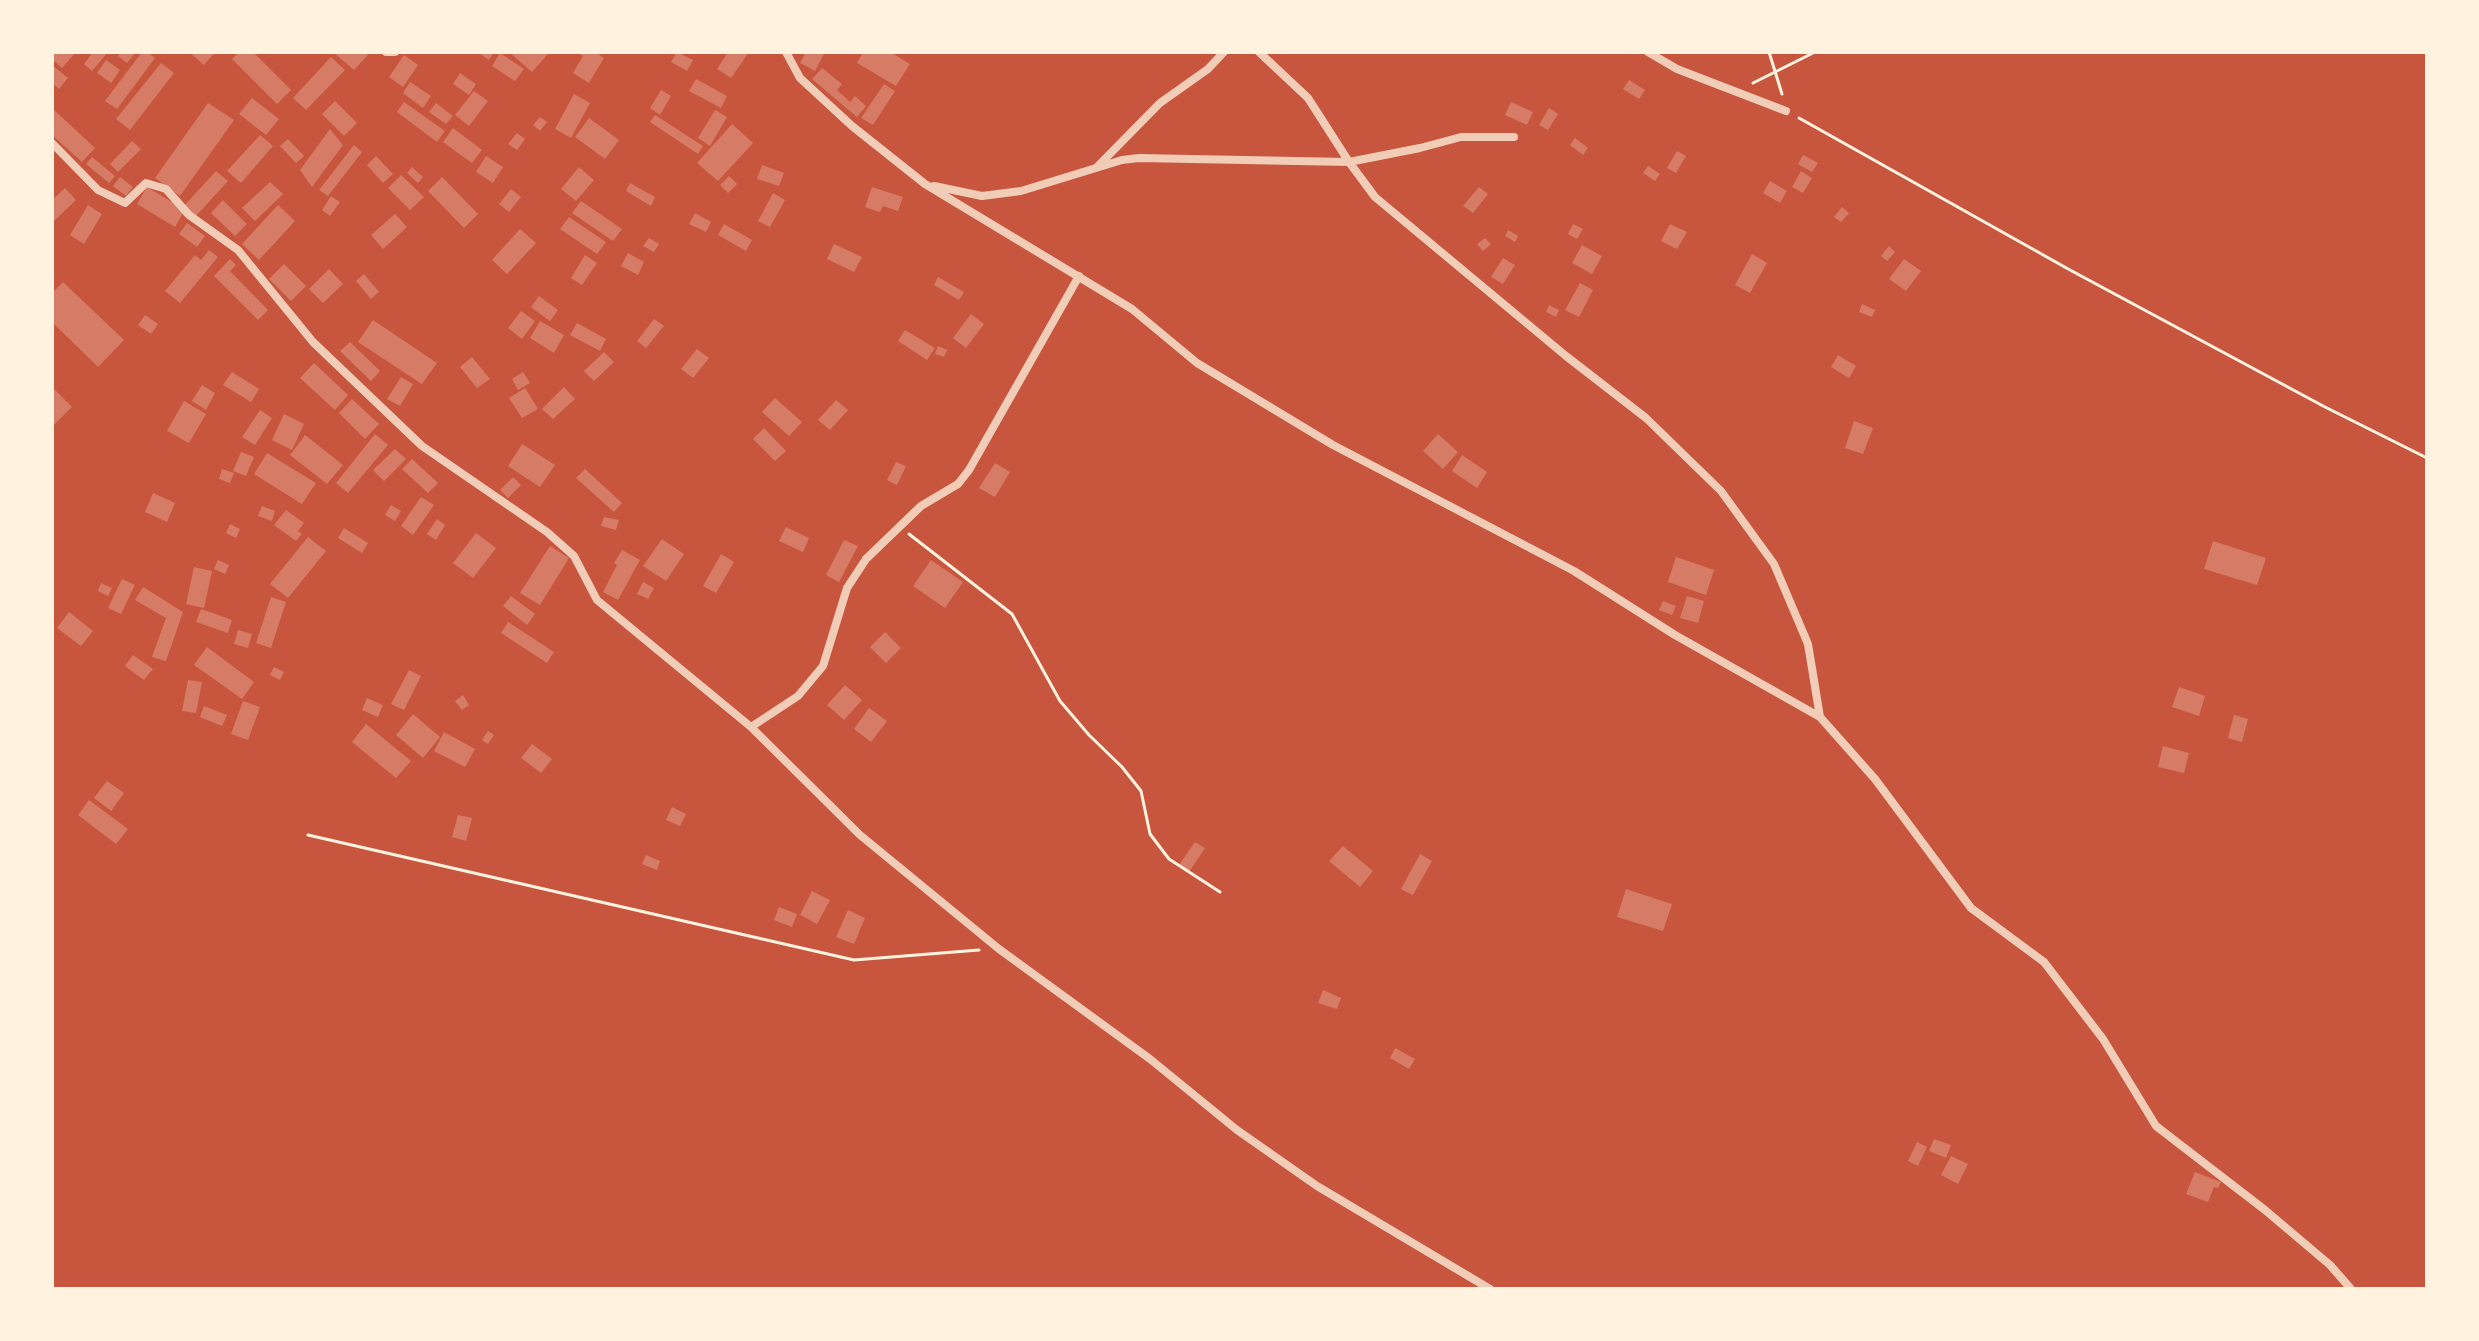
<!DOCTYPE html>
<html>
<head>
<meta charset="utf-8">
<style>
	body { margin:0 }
	#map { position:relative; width:2479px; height:1341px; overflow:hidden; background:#c8553d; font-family:Roboto,sans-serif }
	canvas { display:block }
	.frame { position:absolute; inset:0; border:54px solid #fff3e0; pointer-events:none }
</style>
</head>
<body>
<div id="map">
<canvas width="2479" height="1341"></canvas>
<div class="frame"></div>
</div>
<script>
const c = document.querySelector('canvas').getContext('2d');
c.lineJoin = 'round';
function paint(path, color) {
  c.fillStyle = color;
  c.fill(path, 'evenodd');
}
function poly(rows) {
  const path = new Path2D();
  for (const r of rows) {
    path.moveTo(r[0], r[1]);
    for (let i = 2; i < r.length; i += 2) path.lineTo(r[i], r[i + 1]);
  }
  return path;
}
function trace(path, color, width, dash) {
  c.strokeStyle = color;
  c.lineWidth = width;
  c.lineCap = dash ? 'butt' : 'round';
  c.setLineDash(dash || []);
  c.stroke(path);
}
paint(poly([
	[52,52,76,52,62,68,52,59],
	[93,52,108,52,92,71,84,64],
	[121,52,136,52,127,63,118,56],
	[142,52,147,52,155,58,117,109,105,101],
	[189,52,215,52,204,65],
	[239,52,253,52,291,90,277,104,232,59],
	[333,52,365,52,368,55,354,70],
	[477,52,494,52,489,60],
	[509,52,545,52,548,54,532,72],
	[576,52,595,52,604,58,589,83,573,73,583,56],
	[677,52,693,60,687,71,671,62],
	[728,52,749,52,731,78,717,69],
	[806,52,825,52,815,71,800,63],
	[863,52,890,52,910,64,896,86,857,63],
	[500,53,524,69,515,81,492,66],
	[404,55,418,65,403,87,389,77],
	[331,57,345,70,306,110,293,98],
	[106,60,120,70,111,83,97,73],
	[161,63,174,73,130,130,116,119],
	[52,65,68,78,59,89,52,83],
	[822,68,842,84,837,90,850,102,855,96,866,106,857,117,812,79],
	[460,73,476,84,469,95,453,84],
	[696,79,727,96,721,108,689,91],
	[1629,80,1645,90,1639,99,1623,89],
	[410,82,431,96,423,108,403,93],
	[884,84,895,91,873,125,861,118],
	[661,90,671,96,660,115,650,108],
	[474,91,488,101,469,126,455,115],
	[574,94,590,103,571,138,555,129],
	[252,98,279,119,266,135,239,114],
	[335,101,357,123,344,136,322,114],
	[404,102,445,131,437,142,397,112],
	[1511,102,1533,112,1527,125,1505,115],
	[208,103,234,120,180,196,155,178],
	[436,103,453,116,446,124,429,112],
	[52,108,95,148,82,162,52,135],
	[1549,108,1558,114,1548,130,1539,125],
	[715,110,727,117,710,146,698,138],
	[655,115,703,146,698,154,650,122],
	[540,117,547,122,540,131,533,125],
	[589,118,619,140,605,159,575,137],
	[732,124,753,143,718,181,697,163],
	[453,128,482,150,472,163,443,142],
	[330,129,343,145,312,187,300,170],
	[517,133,525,139,517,150,508,144],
	[260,135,273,146,241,183,227,171],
	[1575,138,1588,148,1583,155,1570,145],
	[288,139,304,156,296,163,280,146],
	[132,141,141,149,118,172,110,164],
	[354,145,362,152,328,196,319,190],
	[1677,151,1686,156,1676,173,1667,168],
	[1803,155,1818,163,1812,172,1798,164],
	[376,156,393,174,383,183,367,165],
	[486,156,503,167,493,183,476,172],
	[92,157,115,176,109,183,86,164],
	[762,165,784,173,779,186,757,179],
	[1648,166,1660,174,1655,181,1643,173],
	[412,167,423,177,418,183,407,173],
	[579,167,594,180,576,201,561,189],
	[216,171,228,181,196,216,184,206],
	[1801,171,1812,178,1803,193,1792,187],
	[401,175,424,197,410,210,388,188],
	[729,176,737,184,728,193,720,185],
	[120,177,133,187,126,196,113,186],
	[442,177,478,214,464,228,428,191],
	[1770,181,1787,191,1780,203,1763,193],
	[270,182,283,194,255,221,242,208],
	[630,183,655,197,651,206,626,191],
	[147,187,185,210,175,227,137,204],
	[872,187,903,197,898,211,883,206,880,212,865,207],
	[1479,187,1488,194,1473,213,1463,206],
	[65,188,76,200,52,223,52,200],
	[511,189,521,197,509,212,499,204],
	[773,193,785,200,770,227,758,221],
	[331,196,340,202,330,216,322,210],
	[223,200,247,224,235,236,211,213],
	[581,201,622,229,613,241,572,213],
	[88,205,102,214,84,244,70,235],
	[278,205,295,221,259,260,242,244],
	[1842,207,1849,213,1841,222,1834,217],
	[695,213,711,222,706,232,689,224],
	[395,214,407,227,383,249,371,235],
	[569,217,606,242,597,254,560,229],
	[187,223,205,236,197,247,179,234],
	[724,224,752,240,746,251,718,235],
	[1573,224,1583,229,1577,239,1568,234],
	[1670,224,1687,232,1677,249,1661,241],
	[520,229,536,243,507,274,492,260],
	[1508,230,1518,236,1515,242,1505,236],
	[649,238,659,244,654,252,643,246],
	[1485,238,1491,244,1483,251,1477,244],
	[834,244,862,257,854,272,827,259],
	[1582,245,1602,256,1592,274,1572,263],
	[1889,246,1895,252,1887,261,1881,256],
	[209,250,218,257,180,303,165,291,195,255,201,260],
	[628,253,644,262,638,275,621,266],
	[1752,254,1767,263,1750,293,1735,285],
	[585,255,597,263,582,285,571,278],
	[1503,258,1515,265,1503,284,1491,277],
	[230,259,236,265,230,271,268,310,258,320,214,276],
	[1904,259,1921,271,1906,291,1889,279],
	[284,264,306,286,291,301,269,279],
	[329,269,343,284,323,303,309,289],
	[364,274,379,292,371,299,356,281],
	[938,277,964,292,959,300,934,285],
	[63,282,124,340,98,367,52,322,52,293],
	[1580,283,1593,290,1579,317,1565,310],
	[539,296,558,310,550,321,531,307],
	[1862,304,1875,310,1872,317,1859,312],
	[1549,305,1559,310,1556,317,1546,312],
	[521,311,535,321,522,339,508,328],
	[971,314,984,324,966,348,953,338],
	[145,315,158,324,151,334,138,325],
	[654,319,664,326,646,348,637,341],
	[373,320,437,363,422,384,358,342],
	[540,321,564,335,554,353,530,338],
	[577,323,606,339,600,351,570,335],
	[905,330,935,348,927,360,898,341],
	[350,342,380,371,371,381,340,351],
	[938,346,947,350,944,357,935,354],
	[697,349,709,358,693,378,681,369],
	[604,352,614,362,594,381,584,371],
	[1838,355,1856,366,1849,378,1831,367],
	[472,357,490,379,477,388,460,367],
	[314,363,348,395,335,410,300,378],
	[232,372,259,389,251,402,223,385],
	[523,372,530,383,518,390,512,379],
	[401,377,413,384,400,406,387,399],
	[202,385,215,393,206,410,192,401],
	[52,387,72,407,52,427],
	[564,387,575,399,553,419,542,409],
	[525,388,538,409,522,418,509,398],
	[775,398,802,422,789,436,762,412],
	[352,399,379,424,365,439,339,413],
	[836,400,848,410,830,430,818,420],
	[184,401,206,414,189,443,167,431],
	[260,410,272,418,255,445,242,437],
	[284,414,304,424,292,450,272,440],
	[1854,421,1873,428,1863,454,1845,448],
	[764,428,786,451,775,461,753,439],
	[375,434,388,445,348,493,336,483],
	[1438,434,1458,452,1443,469,1423,451],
	[305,435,343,465,327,484,290,455],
	[522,444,555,465,540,487,508,466],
	[395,449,406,459,384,481,373,470],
	[241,452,254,457,246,476,233,471],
	[267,453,316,483,302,504,254,474],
	[1462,455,1487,472,1477,488,1452,471],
	[412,459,438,483,428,493,402,469],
	[896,462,906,466,897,485,887,480],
	[995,463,1010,472,995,497,979,488],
	[222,469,234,473,230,483,219,479],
	[585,469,622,503,614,512,576,478],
	[513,477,521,485,508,498,500,490],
	[153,493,175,503,167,522,145,512],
	[421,497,434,505,413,535,401,526],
	[391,505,401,511,395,521,385,515],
	[262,506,275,511,272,521,258,516],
	[286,510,304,523,298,531,302,534,296,541,274,525],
	[604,517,619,520,616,530,601,526],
	[437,519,445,525,436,540,427,534],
	[230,524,240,529,236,538,226,533],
	[786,527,809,538,803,552,779,541],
	[344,528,368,543,362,553,338,538],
	[476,533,496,548,473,578,453,563],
	[308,537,326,551,288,598,270,584],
	[662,539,684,554,666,581,643,566],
	[844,540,858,546,839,582,826,575],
	[2213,541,2266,558,2257,585,2204,569],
	[550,546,569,558,540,605,520,593],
	[622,550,640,560,618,600,603,592,617,565,614,563],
	[721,554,734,562,716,593,703,586],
	[1676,557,1714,570,1706,595,1668,582],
	[218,560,229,565,225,574,214,569],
	[931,560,963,582,945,608,913,586],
	[194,567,212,571,204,608,186,604],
	[122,579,135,585,121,614,108,608],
	[643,582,654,588,648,599,637,594],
	[101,583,112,588,108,596,98,591],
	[143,587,183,612,166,661,152,657,166,618,135,600],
	[511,596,535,614,527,625,503,606],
	[1687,596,1704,601,1698,623,1680,618],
	[271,597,286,602,271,648,256,643],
	[1663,601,1676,606,1672,615,1659,610],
	[201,609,232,620,228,633,196,622],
	[69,612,93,631,81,646,57,628],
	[508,622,554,652,547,663,501,633],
	[238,630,252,634,248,648,234,644],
	[885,632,901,648,886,663,870,647],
	[207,647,254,682,242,699,194,665],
	[133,655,153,669,144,680,125,666],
	[274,667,284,672,280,680,270,675],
	[409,670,421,676,404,710,391,704],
	[188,680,202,682,196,713,182,711],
	[845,685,862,700,844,720,827,705],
	[2179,687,2205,696,2199,716,2172,707],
	[463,695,469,705,462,710,455,701],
	[367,698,383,705,378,717,362,710],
	[243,701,260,707,248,740,231,734],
	[204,706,227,715,222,726,200,717],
	[869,708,887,721,871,742,854,729],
	[413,714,440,737,423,758,396,735],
	[2234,715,2248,719,2242,742,2228,738],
	[366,724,411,761,396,778,352,742],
	[488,731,494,735,488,744,482,740],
	[444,732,475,749,465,767,434,751],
	[532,744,552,759,541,773,521,758],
	[2163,746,2189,753,2184,773,2158,767],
	[107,781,124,793,111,811,94,798],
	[89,800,128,829,116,844,78,815],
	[672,807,686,814,680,826,666,820],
	[458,815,472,818,466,841,452,837],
	[1195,842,1205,848,1189,872,1179,865],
	[1343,846,1373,871,1360,887,1329,861],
	[1420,854,1432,861,1413,895,1401,889],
	[646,855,660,861,657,870,642,864],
	[1626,889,1672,904,1663,931,1617,917],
	[812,891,830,900,817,924,800,915],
	[779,907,797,914,792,927,774,920],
	[848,910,865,918,854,944,836,937],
	[1323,990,1341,998,1337,1009,1318,1003],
	[1395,1048,1415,1059,1409,1069,1390,1058],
	[1934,1139,1951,1145,1946,1158,1929,1151],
	[1917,1142,1927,1147,1918,1166,1908,1161],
	[1951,1156,1968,1164,1958,1184,1941,1175],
	[2195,1172,2221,1182,2218,1188,2214,1187,2208,1202,2186,1194]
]), '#d67c66');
trace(poly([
	[1769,52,1782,94],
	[1753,83,1815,52],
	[1799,118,2070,270,2325,407,2427,458],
	[909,534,1012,614,1060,701,1089,735,1122,767,1141,791,1150,834,1169,859,1220,892],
	[308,835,854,960,979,950]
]), '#fff3e0', 3);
trace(poly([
	[386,52,395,52],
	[786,52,800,78,852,126,925,184,1132,309,1197,363,1333,445,1574,571,1675,635,1820,717],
	[1259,52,1308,98,1349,162,1375,197,1566,356,1646,418,1721,491,1774,564,1808,644,1820,717,1875,779,1971,908,2044,962,2103,1039,2156,1126,2265,1210,2330,1265,2351,1289],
	[1648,52,1677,69,1786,111],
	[52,143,98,190,125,203,146,183,166,189,189,215,238,250,313,342,422,446,547,532,574,556,597,600,751,727,860,835,999,949,1150,1059,1237,1130,1317,1186,1490,1289],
	[1097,167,1160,103,1208,69,1224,52],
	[934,186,982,196,1021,191,1122,160,1139,158,1349,162,1420,148,1461,137,1514,137],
	[751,727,798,696,823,666,847,588,866,559,921,506,958,484,969,470,1079,276]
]), '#f1ccb7', 8);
</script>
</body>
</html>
